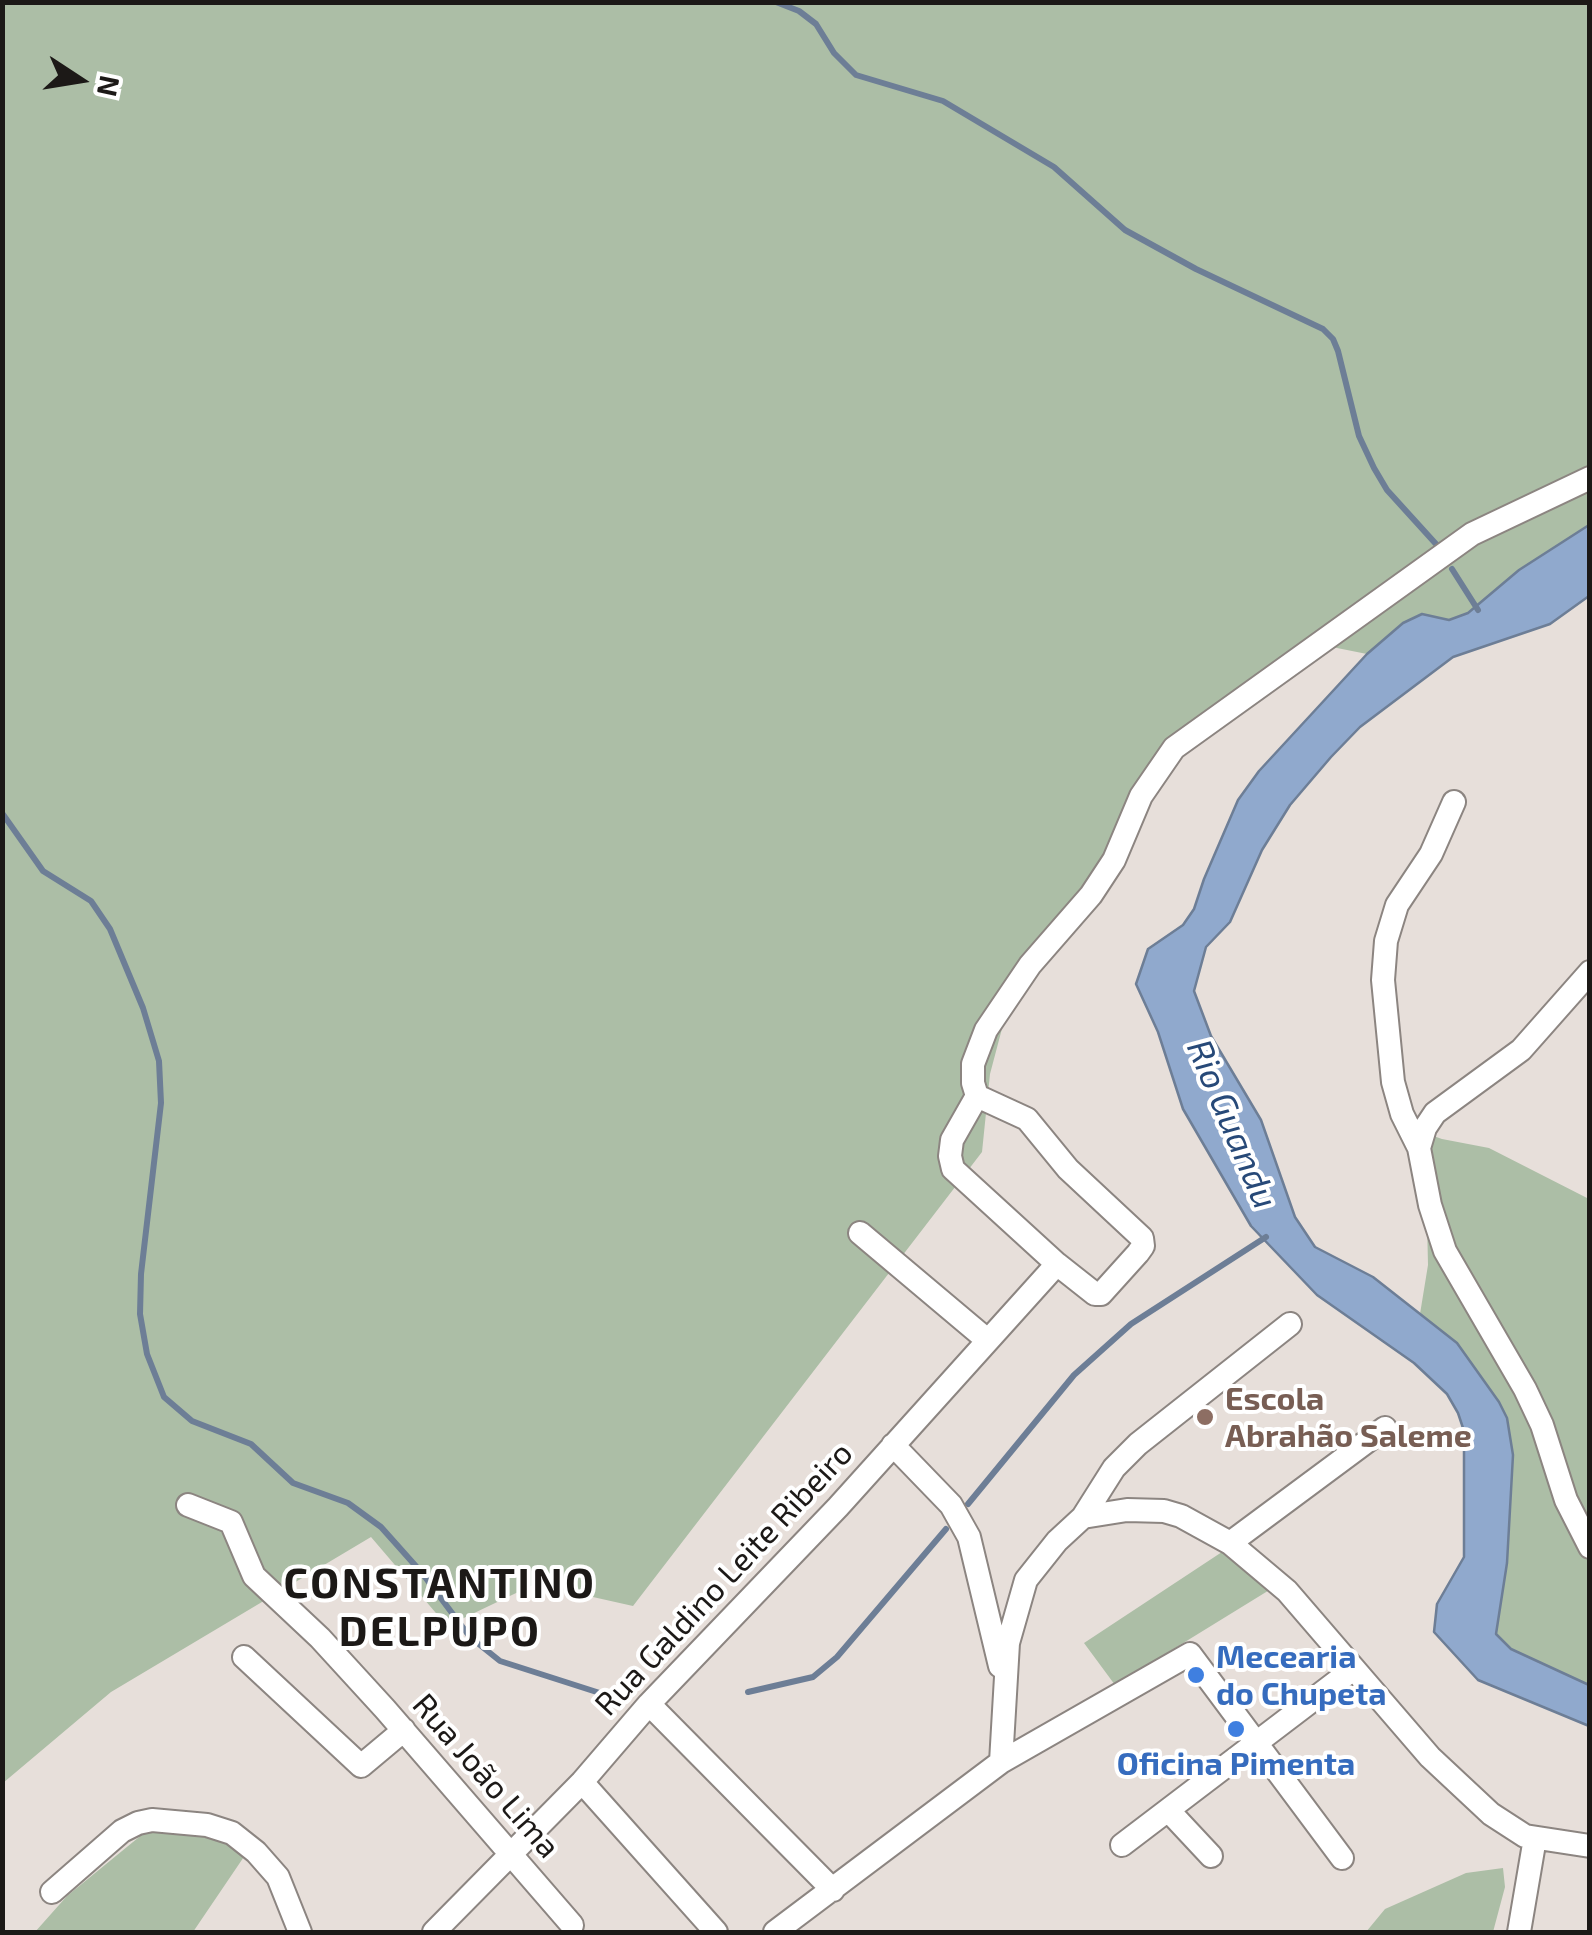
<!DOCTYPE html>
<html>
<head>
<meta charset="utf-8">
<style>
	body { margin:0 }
	#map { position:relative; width:1592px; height:1935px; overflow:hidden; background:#e7dfda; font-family:"Exo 2",sans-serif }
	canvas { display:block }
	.frame { position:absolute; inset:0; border:5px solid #1c1917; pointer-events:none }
	.north { position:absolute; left:30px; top:30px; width:100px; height:100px; -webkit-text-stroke:8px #fff; paint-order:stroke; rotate:102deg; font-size:28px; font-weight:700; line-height:40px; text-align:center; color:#1c1917 }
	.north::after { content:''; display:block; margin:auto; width:35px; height:45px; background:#1c1917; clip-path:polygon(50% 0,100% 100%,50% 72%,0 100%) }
</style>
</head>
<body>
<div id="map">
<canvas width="1592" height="1935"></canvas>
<div class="frame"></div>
<div class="north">N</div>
</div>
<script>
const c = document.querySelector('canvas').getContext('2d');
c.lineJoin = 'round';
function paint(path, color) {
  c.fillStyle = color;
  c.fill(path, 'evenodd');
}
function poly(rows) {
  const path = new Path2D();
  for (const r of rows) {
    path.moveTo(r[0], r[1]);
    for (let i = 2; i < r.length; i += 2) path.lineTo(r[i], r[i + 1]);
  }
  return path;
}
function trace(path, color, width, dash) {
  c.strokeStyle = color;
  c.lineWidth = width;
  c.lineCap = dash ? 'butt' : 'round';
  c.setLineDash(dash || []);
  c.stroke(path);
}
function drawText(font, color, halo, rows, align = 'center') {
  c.font = font + ' "Exo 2",sans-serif';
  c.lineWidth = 8;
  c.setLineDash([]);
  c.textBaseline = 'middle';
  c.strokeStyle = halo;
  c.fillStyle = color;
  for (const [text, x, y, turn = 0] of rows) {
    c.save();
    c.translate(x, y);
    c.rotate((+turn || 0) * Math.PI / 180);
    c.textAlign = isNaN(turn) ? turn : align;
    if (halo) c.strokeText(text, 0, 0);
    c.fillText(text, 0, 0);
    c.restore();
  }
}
paint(poly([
	[3,3,1589,3,1589,525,1519,570,1468,613,1449,620,1403,623,1367,654,1317,644,1164,758,1108,863,1033,966,1004,1021,990,1074,982,1152,633,1606,535,1584,447,1626,371,1537,111,1692,3,1783],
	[1405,1126,1442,1139,1489,1148,1589,1199,1589,1685,1511,1649,1496,1634,1513,1456,1507,1418,1457,1343,1420,1314,1428,1265,1427,1221],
	[1225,1550,1271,1589,1115,1685,1084,1643],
	[155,1824,256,1839,193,1932,35,1932,67,1896],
	[1503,1868,1505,1887,1493,1932,1366,1932,1385,1909,1466,1873]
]), '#acbea6');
const water = poly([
	[1589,525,1589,596,1550,624,1453,657,1360,727,1331,757,1290,805,1262,850,1230,922,1206,947,1194,991,1211,1036,1261,1120,1295,1217,1315,1247,1373,1277,1457,1343,1499,1402,1507,1418,1513,1455,1507,1563,1496,1634,1511,1649,1589,1685,1589,1726,1478,1680,1434,1632,1437,1604,1464,1557,1464,1431,1458,1413,1447,1394,1414,1363,1317,1295,1251,1226,1183,1109,1158,1032,1136,984,1148,949,1183,925,1194,909,1204,879,1238,800,1259,771,1367,654,1403,623,1422,614,1449,620,1468,613,1519,570,1589,525]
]);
paint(water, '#90a9cd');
trace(water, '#6d7e96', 2.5);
trace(poly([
	[776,2,799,11,816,24,834,53,856,75,943,101,1054,167,1125,230,1196,269,1323,329,1333,339,1338,351,1359,436,1374,468,1387,490,1436,544],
	[1452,569,1478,610],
	[2,813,43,871,91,901,110,929,143,1008,159,1061,161,1103,141,1274,140,1314,147,1354,164,1397,192,1421,251,1444,293,1483,348,1503,381,1527,422,1573,470,1637,500,1661,606,1695],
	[968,1504,1074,1375,1131,1324,1266,1237],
	[748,1692,813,1677,837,1657,946,1529]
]), '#6d7e96', 6);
const street = poly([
	[1590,972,1521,1050,1435,1113,1425,1128,1419,1148,1430,1205,1445,1251,1525,1389,1542,1425,1566,1500,1590,1547],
	[977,1096,952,1140,950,1156,953,1169,1057,1264,1095,1294,1101,1294,1138,1253,1143,1246,1142,1238,1068,1169,1027,1119,977,1096,973,1083,973,1064,986,1030,1030,965,1091,895,1114,860,1141,796,1174,748,1472,534,1590,478],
	[1419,1148,1402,1114,1393,1082,1383,980,1386,941,1397,905,1431,854,1454,802],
	[860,1233,986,1339],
	[893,1445,951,1505,969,1537,1000,1666],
	[188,1505,231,1522,254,1576,320,1638,385,1709,572,1925],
	[1083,1517,1114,1468,1138,1444,1290,1324],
	[1230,1543,1385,1428],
	[244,1657,361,1766,404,1730],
	[649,1704,833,1890],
	[1001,1762,1190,1654,1342,1858],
	[582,1782,716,1932],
	[1168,1810,1211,1856],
	[1122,1845,1352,1670],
	[52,1892,122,1831,138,1823,152,1820,207,1825,232,1833,256,1852,278,1877,300,1932],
	[434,1932,582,1782,649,1704,838,1507,1057,1264],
	[775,1932,1001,1762,1008,1643,1026,1580,1057,1541,1083,1517,1127,1510,1164,1511,1181,1516,1230,1543,1287,1591,1430,1757,1491,1814,1525,1836,1590,1846],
	[1519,1932,1535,1838]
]);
trace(street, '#8c8581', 26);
trace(street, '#fff', 22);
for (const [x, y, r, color] of [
	[1205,1417,10,"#8d6e63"],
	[1196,1675,10,"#3f7fe0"],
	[1236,1729,10,"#3f7fe0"]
]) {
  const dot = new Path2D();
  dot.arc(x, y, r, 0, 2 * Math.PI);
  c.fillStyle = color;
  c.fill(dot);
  trace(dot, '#fff', 4);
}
drawText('bold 32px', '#785e54', '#fff', [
	["Escola",1225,1399],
	["Abrahão Saleme",1225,1436]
], 'left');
drawText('32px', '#1c1917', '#fff', [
	["Rua Galdino Leite Ribeiro",724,1579,-47],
	["Rua João Lima",486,1776,49]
]);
drawText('bold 32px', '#366cbe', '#fff', [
	["Mecearia",1216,1657],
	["do Chupeta",1216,1694],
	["Oficina Pimenta",1236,1764,"center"]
], 'left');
drawText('italic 35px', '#274978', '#fff', [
	["Rio Guandu",1232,1124,67]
]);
c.letterSpacing = '2.5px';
drawText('bold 42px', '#1c1917', '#fff', [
	["CONSTANTINO",440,1584],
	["DELPUPO",440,1632]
]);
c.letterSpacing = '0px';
</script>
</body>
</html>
